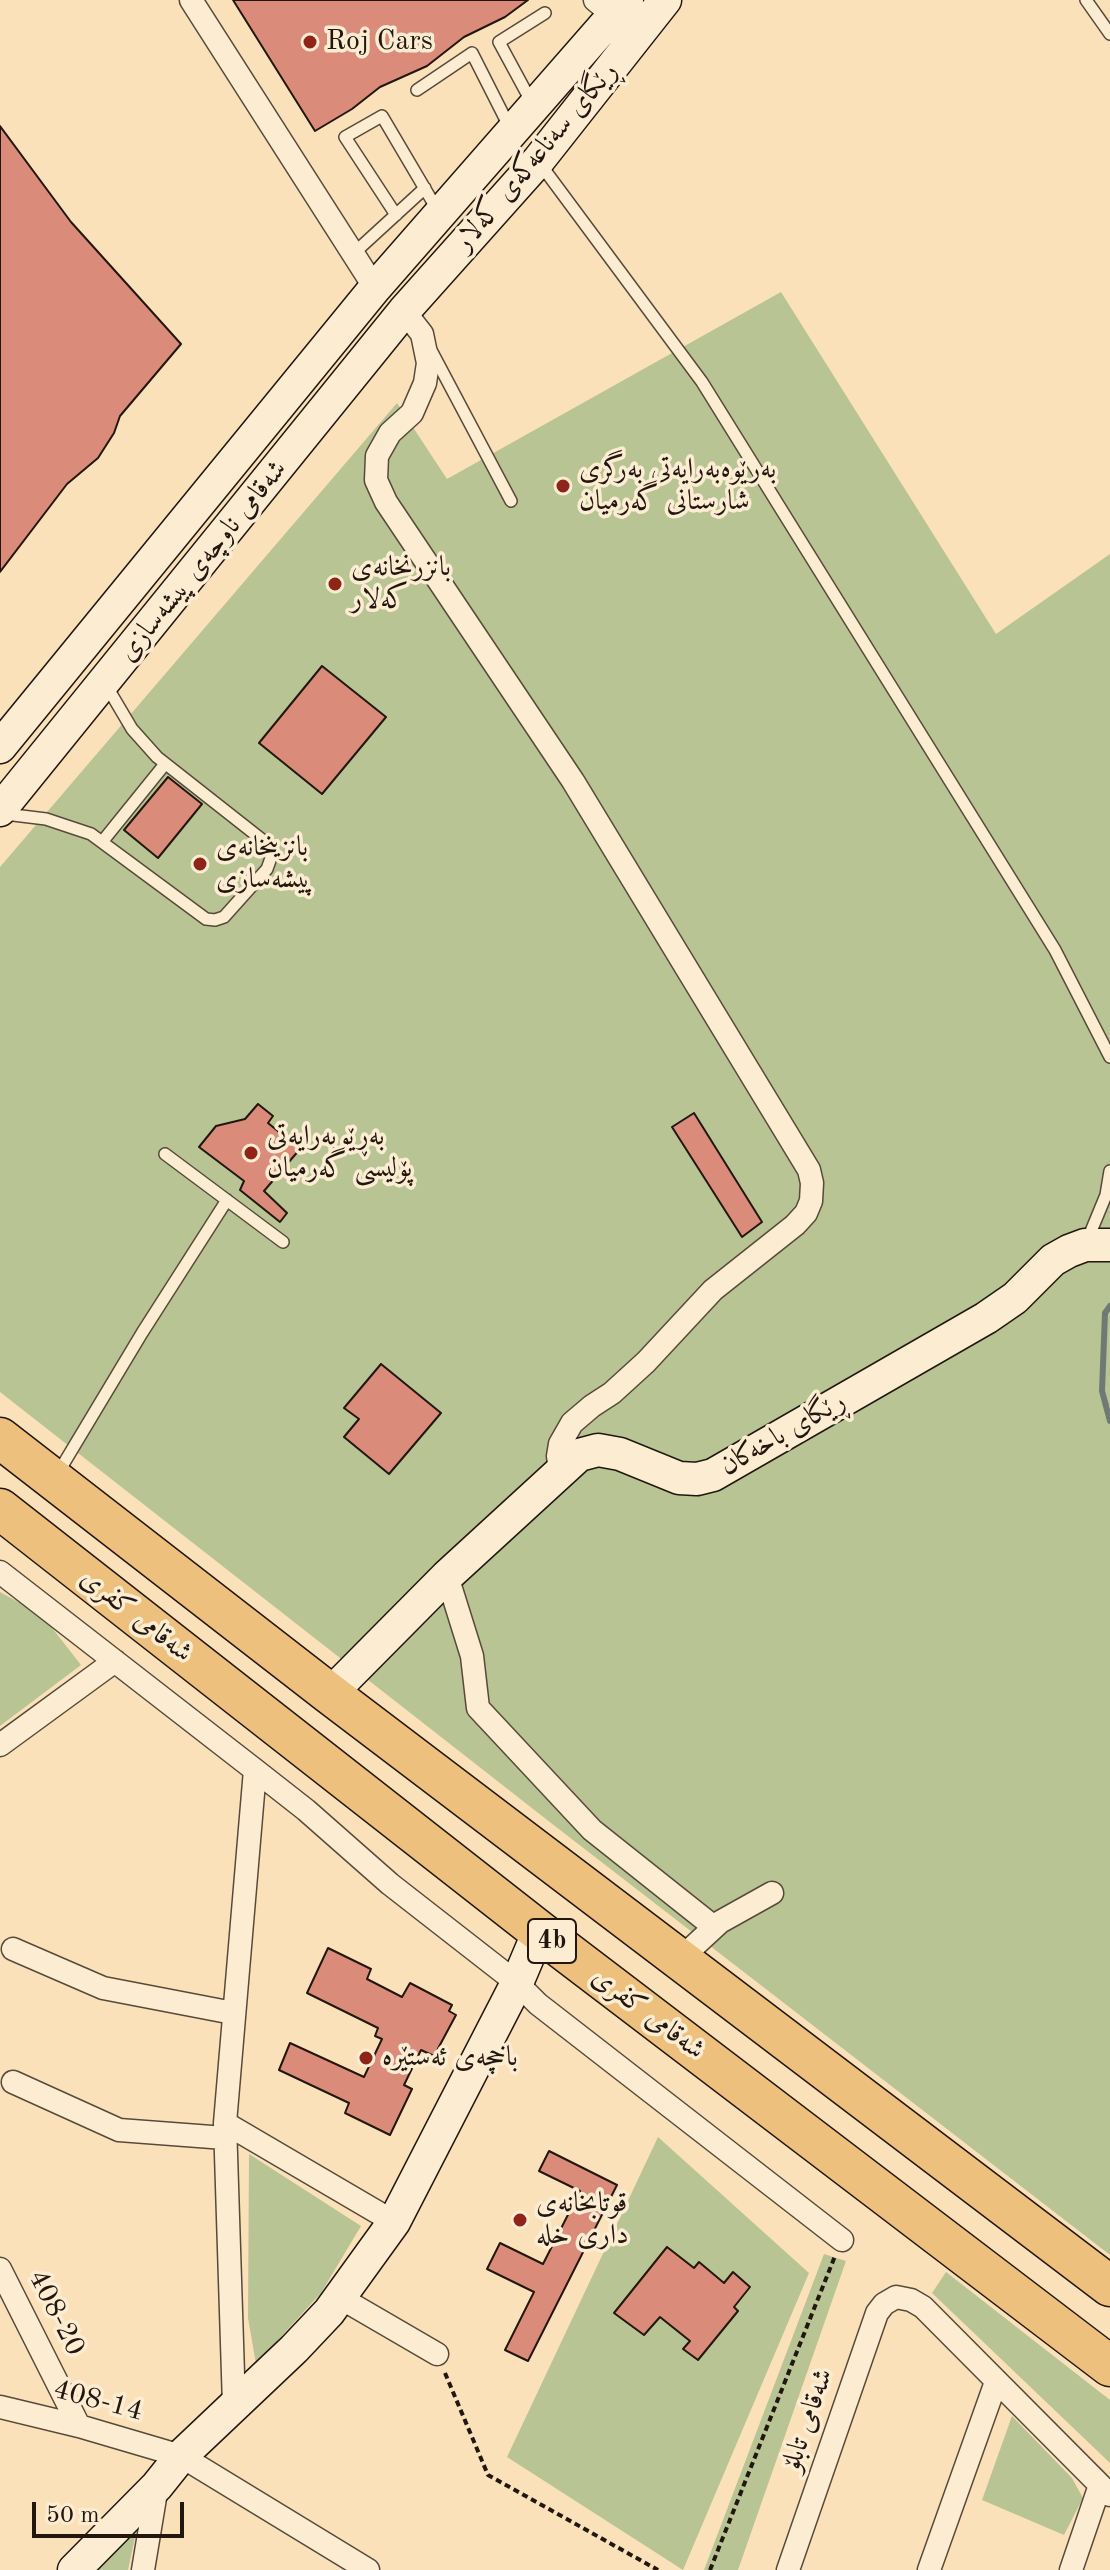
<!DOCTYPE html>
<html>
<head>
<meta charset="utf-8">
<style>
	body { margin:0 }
	#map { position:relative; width:1110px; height:2570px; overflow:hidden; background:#fbe1ba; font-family:"Old Standard TT",serif }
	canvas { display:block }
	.scale { position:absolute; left:32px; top:2502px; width:152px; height:36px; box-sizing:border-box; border:4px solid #22170f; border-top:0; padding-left:10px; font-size:24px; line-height:28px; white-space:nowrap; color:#22170f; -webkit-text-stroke:6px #fcecd2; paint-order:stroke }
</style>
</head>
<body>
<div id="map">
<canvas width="1110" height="2570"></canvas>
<div class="scale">50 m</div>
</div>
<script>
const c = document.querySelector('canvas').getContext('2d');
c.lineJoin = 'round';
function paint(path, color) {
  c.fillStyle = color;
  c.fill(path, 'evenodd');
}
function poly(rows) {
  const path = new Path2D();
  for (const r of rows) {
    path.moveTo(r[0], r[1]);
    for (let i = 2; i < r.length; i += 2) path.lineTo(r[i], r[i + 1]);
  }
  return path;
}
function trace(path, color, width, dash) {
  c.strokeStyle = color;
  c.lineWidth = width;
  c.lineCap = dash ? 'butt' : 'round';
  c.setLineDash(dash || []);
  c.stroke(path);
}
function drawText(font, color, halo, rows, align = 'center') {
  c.font = font + ' "Old Standard TT",Amiri,serif';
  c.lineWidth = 7;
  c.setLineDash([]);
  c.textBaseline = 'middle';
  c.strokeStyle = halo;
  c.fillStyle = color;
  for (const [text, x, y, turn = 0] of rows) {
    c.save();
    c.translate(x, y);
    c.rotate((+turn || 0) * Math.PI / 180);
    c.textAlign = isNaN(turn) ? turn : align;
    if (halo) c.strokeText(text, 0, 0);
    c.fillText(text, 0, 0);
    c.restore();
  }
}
paint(poly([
	[781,292,996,634,1110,554,1110,2255,551,1823,0,1392,0,867,397,403,447,479],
	[0,1592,42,1615,81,1665,0,1726],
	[658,2137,809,2273,683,2570,507,2457],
	[249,2154,361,2226,321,2293,256,2364,248,2318],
	[824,2254,846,2261,738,2570,704,2570],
	[946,2272,1110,2400,1110,2463,932,2293],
	[1012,2416,1072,2478,1083,2498,1064,2535,982,2500],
	[137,2528,128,2570,97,2570]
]), '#b8c494');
trace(poly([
	[1110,1306,1105,1313,1102,1391,1110,1421]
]), '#6e7a73', 6);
const building = poly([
	[233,0,528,0,505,17,464,37,427,66,380,87,352,109,315,131,233,0],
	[0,126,71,222,181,344,120,416,114,433,98,458,67,484,0,572,0,126],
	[322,666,386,717,322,794,259,743,322,666],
	[168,777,202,804,158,858,124,830,168,777],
	[258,1104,273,1116,268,1123,300,1149,264,1191,287,1213,280,1222,240,1190,244,1181,199,1147,216,1126,245,1119,258,1104],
	[694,1113,762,1222,742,1237,672,1127,694,1113],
	[381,1364,441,1413,389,1474,344,1437,359,1419,344,1408,381,1364],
	[328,1948,371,1969,367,1979,402,1997,410,1983,452,2005,449,2011,456,2015,434,2056,421,2050,404,2085,412,2089,390,2135,345,2113,349,2103,279,2070,290,2043,364,2077,382,2039,375,2036,378,2028,307,1993,328,1948],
	[549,2151,617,2185,528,2361,505,2350,534,2292,487,2269,500,2243,543,2264,580,2191,539,2171,549,2151],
	[667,2247,694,2268,699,2262,724,2283,733,2272,750,2287,734,2307,738,2311,698,2360,683,2349,690,2341,660,2317,644,2335,614,2313,667,2247]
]);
paint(building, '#db8b7a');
trace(building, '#22170f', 2);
const lane = poly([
	[1086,0,1110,34],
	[417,90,472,53,510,128],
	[532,103,499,42,545,13],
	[541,165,702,382,1055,950,1110,1057],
	[396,215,345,137,382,116,438,211],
	[353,254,425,188],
	[432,352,511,501],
	[5,814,46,819,91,834,206,919,215,920,224,917,267,869,272,855,265,842,157,757,132,729,106,685],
	[102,842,165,764],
	[165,1154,283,1242],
	[1087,1241,1106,1195,1110,1171],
	[58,1473,142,1333,227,1200]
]);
const street = poly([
	[191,0,375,288],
	[595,0,614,16],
	[404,311,422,334,428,363,425,383,412,413,390,433,377,456,376,480,386,502,573,781,809,1170,812,1183,811,1201,806,1213,795,1225,713,1290,646,1362,612,1393,592,1406,572,1423,560,1444,558,1456,560,1470],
	[0,1572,255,1770,306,1810,390,1884,517,1983,538,2004,842,2240],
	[447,1576,472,1656,478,1708,592,1830,714,1927],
	[0,1745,115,1661],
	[13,1949,103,1988,233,2013],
	[680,1959,720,1922,772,1893],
	[13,2082,119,2130,225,2138],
	[225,2123,394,2222],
	[0,2269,79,2426],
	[339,2297,437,2354],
	[234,2406,225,2123,255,1770],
	[0,2407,79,2426,181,2456,368,2570],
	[143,2570,157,2486],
	[788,2570,877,2313,884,2304,896,2297,911,2300,923,2307,1110,2495],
	[929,2570,996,2382],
	[1071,2570,1100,2485]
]);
const secondary = poly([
	[0,747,375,288,627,0],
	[0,810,404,311,538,161,665,0],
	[330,1694,447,1576,579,1455,598,1450,620,1454,679,1478,697,1479,713,1475,986,1318,1015,1298,1053,1260,1069,1251,1085,1245,1110,1245],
	[74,2570,157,2486,181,2456,294,2349,329,2312,394,2222,517,1983,539,1931]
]);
const highway = poly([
	[0,1438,330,1694,1110,2286],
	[0,1509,539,1931,1110,2366]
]);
trace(lane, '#584a3a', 14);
trace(street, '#584a3a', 25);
trace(secondary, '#22170f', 35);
trace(highway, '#22170f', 43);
trace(poly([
	[445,2373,488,2475,658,2570],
	[710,2570,835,2256]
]), '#22170f', 4, [6, 4]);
trace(lane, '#fcecd2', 11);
trace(street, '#fcecd2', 22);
trace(secondary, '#fcecd2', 32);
trace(highway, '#eec07d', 40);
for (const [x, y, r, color] of [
	[310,42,8,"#8f2418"],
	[563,486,8,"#8f2418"],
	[335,584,8,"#8f2418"],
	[200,864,8,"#8f2418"],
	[251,1153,8,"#8f2418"],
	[366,2058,8,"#8f2418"],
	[520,2220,8,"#8f2418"]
]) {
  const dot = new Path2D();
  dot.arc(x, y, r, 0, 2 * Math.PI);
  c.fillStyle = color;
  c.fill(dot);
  trace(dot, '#fcecd2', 3);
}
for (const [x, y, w] of [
	[552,1941,48]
]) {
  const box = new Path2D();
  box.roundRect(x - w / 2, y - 22, w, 44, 6);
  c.fillStyle = '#fcecd2';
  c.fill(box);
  trace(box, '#22170f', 2);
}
drawText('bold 26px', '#22170f', null, [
	["4b",552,1941]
]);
drawText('28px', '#22170f', '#fcecd2', [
	["Roj Cars",326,42],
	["بەرێوەبەرایەتی بەرگری",579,470],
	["شارستانی گەرمیان",579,502],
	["بانزرنخانەی",351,568],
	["کەلار",351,600],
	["بانزینخانەی",216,848],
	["پیشەسازی",216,880],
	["بەڕێوبەرایەتی",267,1137],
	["پۆلیسی گەرمیان",267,1169],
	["باخچەی ئەستێرە",382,2058],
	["قوتابخانەی",536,2204],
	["داری خلە",536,2236]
], 'left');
drawText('28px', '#22170f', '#fcecd2', [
	["ڕێگای سەناعەکەی کەلار",536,157,-50],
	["شەقامی ناوچەی پیشەسازی",203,561,-51],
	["ڕێگای باخەکان",783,1434,-30],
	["شەقامی کفری",136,1616,38],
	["شەقامی کفری",648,2014,37],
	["408-20",56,2313,63],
	["408-14",98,2401,15],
	["شەقامی تابلۆ",808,2420,-71]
]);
</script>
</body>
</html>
